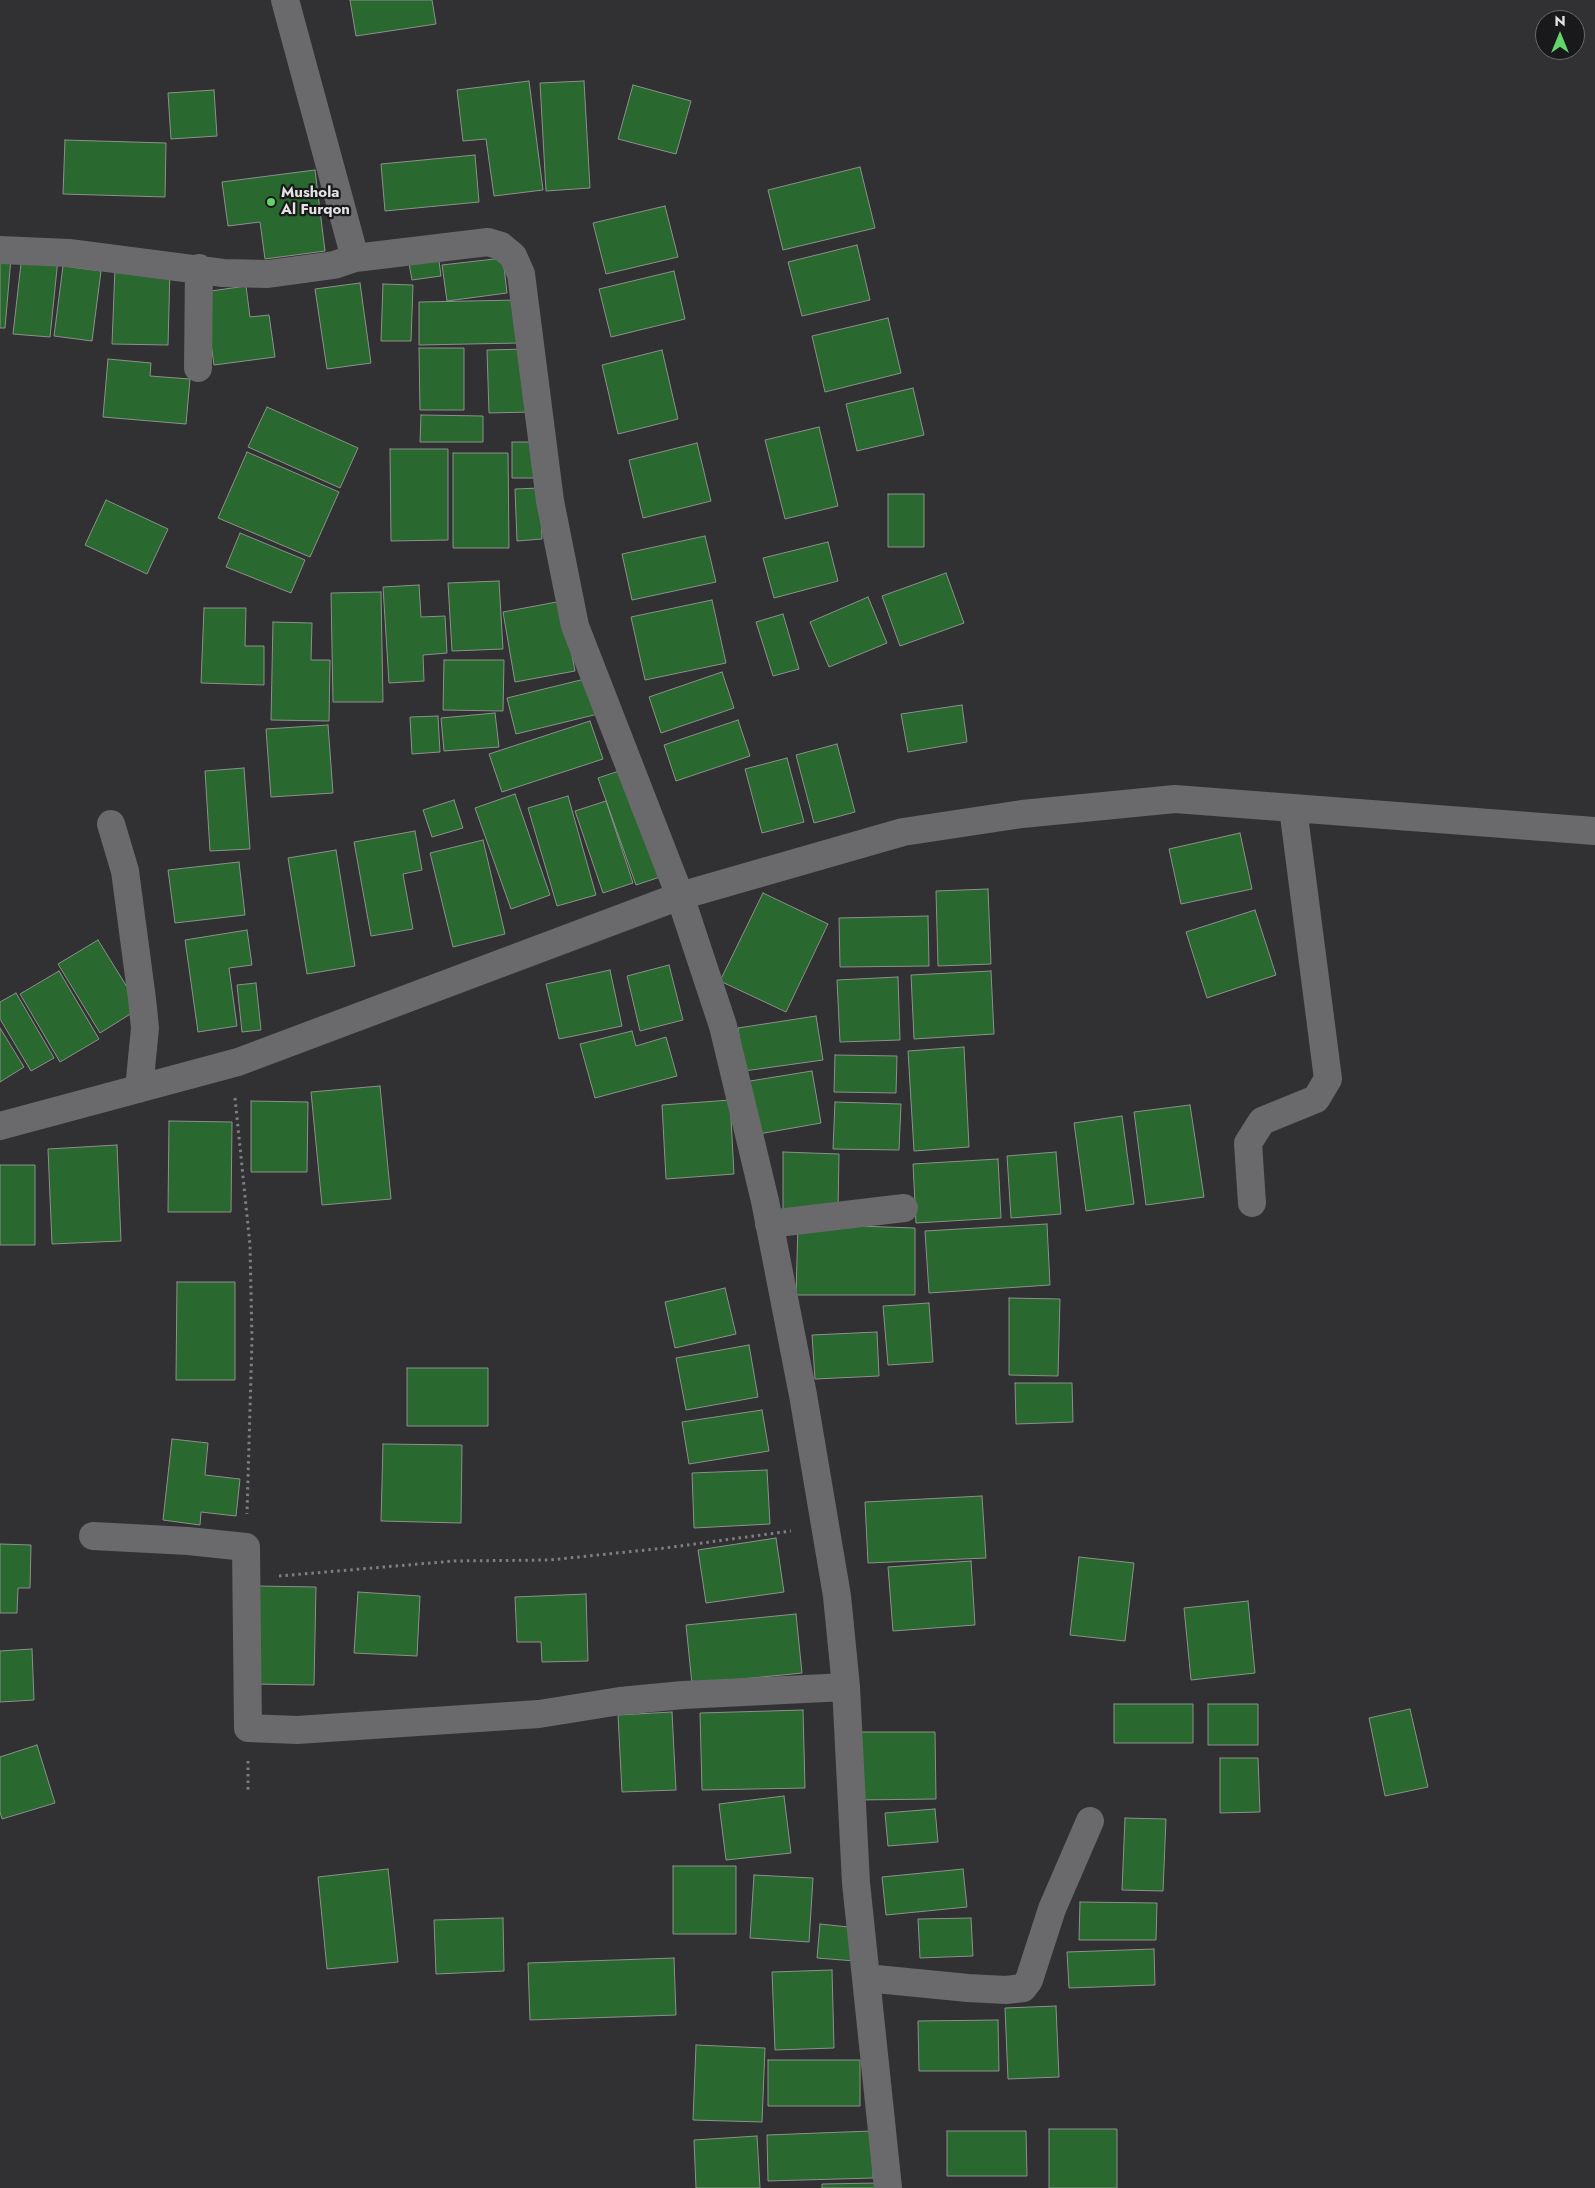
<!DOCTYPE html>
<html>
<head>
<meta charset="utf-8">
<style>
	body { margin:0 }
	#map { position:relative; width:1595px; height:2188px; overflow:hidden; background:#313033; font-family:Jost,sans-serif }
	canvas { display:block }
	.north { position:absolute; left:1535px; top:10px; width:50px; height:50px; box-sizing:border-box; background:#19181a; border:1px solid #6a696b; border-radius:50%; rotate:0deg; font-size:14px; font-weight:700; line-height:20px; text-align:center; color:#e3e2e4 }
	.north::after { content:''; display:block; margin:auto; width:18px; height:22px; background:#62d469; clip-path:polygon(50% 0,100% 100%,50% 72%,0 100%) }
</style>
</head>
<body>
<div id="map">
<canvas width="1595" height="2188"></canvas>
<div class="north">N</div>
</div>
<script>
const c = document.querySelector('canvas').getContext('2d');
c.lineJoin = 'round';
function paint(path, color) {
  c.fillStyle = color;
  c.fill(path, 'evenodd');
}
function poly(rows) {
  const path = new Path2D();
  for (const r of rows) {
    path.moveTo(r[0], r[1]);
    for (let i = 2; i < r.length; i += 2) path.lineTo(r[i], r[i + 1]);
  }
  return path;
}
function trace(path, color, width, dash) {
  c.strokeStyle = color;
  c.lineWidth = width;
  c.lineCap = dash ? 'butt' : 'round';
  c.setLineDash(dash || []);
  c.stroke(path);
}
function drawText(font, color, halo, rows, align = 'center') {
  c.font = font + ' Jost,sans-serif';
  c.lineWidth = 4.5;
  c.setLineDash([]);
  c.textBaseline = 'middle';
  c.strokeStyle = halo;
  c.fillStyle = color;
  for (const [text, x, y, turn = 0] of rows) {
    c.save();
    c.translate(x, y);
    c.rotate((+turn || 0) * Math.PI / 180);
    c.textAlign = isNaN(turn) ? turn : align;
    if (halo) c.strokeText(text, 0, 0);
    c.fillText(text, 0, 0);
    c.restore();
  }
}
const building = poly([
	[350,0,432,0,436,24,356,36,350,0],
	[529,81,543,190,494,196,486,139,463,141,457,90,529,81],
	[584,81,590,188,546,191,540,83,584,81],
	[633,85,691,101,676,154,618,139,633,85],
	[214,90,217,136,171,139,168,93,214,90],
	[65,140,166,143,165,197,63,194,65,140],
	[475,155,479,202,385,211,381,164,475,155],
	[860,167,875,228,783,250,768,190,860,167],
	[315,170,325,251,265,259,260,222,228,226,222,182,315,170],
	[665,206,678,257,606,274,593,223,665,206],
	[857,245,870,300,802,316,788,262,857,245],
	[438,254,441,276,412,280,408,258,438,254],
	[22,255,58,259,50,337,13,334,22,255],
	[0,257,11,258,5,328,0,328,0,257],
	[503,258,507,293,447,301,442,265,503,258],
	[63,266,101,271,92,341,54,336,63,266],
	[115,268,170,269,168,345,112,344,115,268],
	[674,271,685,319,611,337,599,289,674,271],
	[360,283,371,363,327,369,315,289,360,283],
	[383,284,413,285,411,341,381,341,383,284],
	[246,286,250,317,269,315,275,357,214,365,204,292,246,286],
	[518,300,519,343,419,345,419,302,518,300],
	[888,318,901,373,825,392,812,336,888,318],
	[419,348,464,348,464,410,420,410,419,348],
	[528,349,530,412,489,413,487,350,528,349],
	[662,350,678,419,618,434,602,365,662,350],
	[108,359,151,363,150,376,190,379,186,424,103,417,108,359],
	[913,388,924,435,857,451,846,404,913,388],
	[267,407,358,448,340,488,248,447,267,407],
	[421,415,483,416,483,442,420,442,421,415],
	[819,427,838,506,785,519,765,440,819,427],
	[512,442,537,442,537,478,512,478,512,442],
	[697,443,711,501,643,518,629,460,697,443],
	[390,449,448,449,448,540,391,541,390,449],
	[247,452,339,492,310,557,218,518,247,452],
	[453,453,508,453,509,548,453,548,453,453],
	[540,488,542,539,517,541,515,489,540,488],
	[888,494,924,494,924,547,888,547,888,494],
	[106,500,168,529,147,574,85,545,106,500],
	[240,533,305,560,291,593,226,567,240,533],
	[705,536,716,582,632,600,622,554,705,536],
	[828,542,838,581,774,598,763,558,828,542],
	[946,573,964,623,900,646,882,596,946,573],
	[499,581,503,649,452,651,448,583,499,581],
	[419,585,421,617,445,616,447,653,423,655,424,681,389,683,383,587,419,585],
	[381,592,383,702,333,702,331,593,381,592],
	[868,597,887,643,829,667,810,622,868,597],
	[712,600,726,663,645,680,631,617,712,600],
	[562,601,575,671,515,682,503,612,562,601],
	[204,608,246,608,245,646,264,646,264,685,201,683,204,608],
	[783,614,799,669,773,676,756,622,783,614],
	[273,622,312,623,311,660,330,660,329,721,271,720,273,622],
	[444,660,504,660,503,711,443,710,444,660],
	[722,672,734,708,661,733,649,697,722,672],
	[589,678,598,714,516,734,507,698,589,678],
	[962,705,967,742,908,752,901,714,962,705],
	[495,713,499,747,444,751,441,718,495,713],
	[438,716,440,752,412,754,410,717,438,716],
	[738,720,750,756,676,781,664,745,738,720],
	[590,721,603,759,502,792,489,754,590,721],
	[328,725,333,793,271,797,266,729,328,725],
	[837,744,855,812,814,823,796,755,837,744],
	[787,758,804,822,762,833,745,769,787,758],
	[244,768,250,849,210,851,205,771,244,768],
	[628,768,666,875,636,885,598,778,628,768],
	[515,794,550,895,511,909,475,808,515,794],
	[568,796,596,895,557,906,528,808,568,796],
	[454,800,463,828,432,837,423,810,454,800],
	[606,801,633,883,603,893,575,811,606,801],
	[415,831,422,870,403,874,413,929,371,936,354,842,415,831],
	[1240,833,1252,889,1181,904,1169,849,1240,833],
	[483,840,505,934,453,947,430,853,483,840],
	[336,850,355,966,307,974,288,858,336,850],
	[239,862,245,915,175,923,168,870,239,862],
	[988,889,991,964,938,966,936,891,988,889],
	[763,893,828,924,786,1012,720,981,763,893],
	[1255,910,1276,975,1207,998,1186,932,1255,910],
	[928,916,929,966,840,967,839,918,928,916],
	[247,930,252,965,229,968,237,1026,198,1032,185,940,247,930],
	[98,940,140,1008,100,1033,58,964,98,940],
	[669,965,683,1020,640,1031,627,976,669,965],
	[610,970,622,1026,559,1039,546,984,610,970],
	[59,971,99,1039,60,1062,20,994,59,971],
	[991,971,994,1034,914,1039,911,975,991,971],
	[898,977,900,1040,840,1042,837,980,898,977],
	[256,983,261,1030,242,1032,237,985,256,983],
	[16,993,54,1058,31,1071,0,1019,0,1002,16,993],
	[816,1016,823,1060,744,1071,738,1028,816,1016],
	[0,1028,24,1067,0,1082,0,1028],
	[632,1031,636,1046,666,1037,677,1076,595,1098,580,1044,632,1031],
	[964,1047,969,1147,914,1151,908,1051,964,1047],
	[835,1055,897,1056,896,1093,834,1092,835,1055],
	[812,1071,821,1123,753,1135,744,1082,812,1071],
	[380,1086,391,1199,322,1205,311,1092,380,1086],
	[730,1100,734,1174,666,1179,662,1105,730,1100],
	[251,1101,308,1102,307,1172,251,1172,251,1101],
	[835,1102,901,1104,899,1150,833,1149,835,1102],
	[1190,1105,1204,1197,1146,1205,1134,1112,1190,1105],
	[1122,1116,1134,1204,1086,1211,1074,1123,1122,1116],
	[169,1121,232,1122,231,1212,168,1212,169,1121],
	[117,1145,121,1241,52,1244,48,1149,117,1145],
	[783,1152,839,1154,838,1210,783,1211,783,1152],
	[1056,1152,1061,1214,1011,1218,1007,1156,1056,1152],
	[998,1159,1001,1218,916,1223,913,1164,998,1159],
	[0,1165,35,1165,35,1245,0,1245,0,1165],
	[798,1224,915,1228,915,1295,796,1295,798,1224],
	[1047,1224,1050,1285,929,1293,925,1231,1047,1224],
	[177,1282,235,1282,235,1380,176,1380,177,1282],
	[725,1288,736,1334,675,1348,665,1302,725,1288],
	[1009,1298,1060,1299,1058,1376,1009,1375,1009,1298],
	[929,1303,933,1362,888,1365,883,1306,929,1303],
	[877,1332,879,1376,815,1379,812,1335,877,1332],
	[749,1345,758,1397,686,1410,676,1358,749,1345],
	[407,1368,488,1368,488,1426,407,1426,407,1368],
	[1015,1383,1072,1383,1073,1422,1016,1424,1015,1383],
	[762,1410,769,1451,689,1464,682,1422,762,1410],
	[172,1439,208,1443,205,1475,240,1479,236,1516,201,1512,200,1525,163,1520,172,1439],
	[383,1444,462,1445,461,1523,381,1521,383,1444],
	[767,1470,770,1524,694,1528,692,1473,767,1470],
	[982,1496,986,1558,868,1563,865,1502,982,1496],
	[776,1538,784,1592,706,1603,698,1550,776,1538],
	[0,1544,31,1545,30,1588,18,1588,17,1613,0,1613,0,1544],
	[1079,1557,1134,1563,1125,1641,1070,1635,1079,1557],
	[971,1561,975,1625,893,1631,888,1567,971,1561],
	[257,1586,316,1587,314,1685,255,1684,257,1586],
	[358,1592,420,1596,417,1656,354,1653,358,1592],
	[586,1594,588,1661,542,1662,541,1642,517,1642,515,1597,586,1594],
	[1248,1601,1255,1673,1191,1680,1184,1608,1248,1601],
	[796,1614,802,1673,692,1684,686,1625,796,1614],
	[32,1649,34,1700,0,1702,0,1651,32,1649],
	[1114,1704,1193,1704,1193,1743,1114,1743,1114,1704],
	[1208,1704,1258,1704,1258,1745,1208,1745,1208,1704],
	[1410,1709,1428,1787,1385,1796,1369,1718,1410,1709],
	[803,1710,805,1788,702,1790,700,1713,803,1710],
	[672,1712,676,1790,622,1792,618,1715,672,1712],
	[857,1732,935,1732,936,1799,857,1800,857,1732],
	[37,1745,55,1803,2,1819,0,1812,0,1757,37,1745],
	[1220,1758,1258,1758,1260,1812,1220,1813,1220,1758],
	[784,1796,791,1853,726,1860,719,1804,784,1796],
	[935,1809,938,1842,888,1846,885,1813,935,1809],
	[1125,1818,1166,1819,1163,1891,1122,1890,1125,1818],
	[673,1866,736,1866,736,1934,673,1934,673,1866],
	[388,1869,398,1962,327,1969,318,1877,388,1869],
	[963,1869,967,1907,886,1915,882,1877,963,1869],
	[754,1875,813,1878,809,1942,750,1938,754,1875],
	[1080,1902,1157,1903,1156,1940,1079,1940,1080,1902],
	[503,1918,504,1971,436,1974,434,1920,503,1918],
	[971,1918,973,1956,920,1958,918,1919,971,1918],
	[820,1924,858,1928,855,1961,817,1958,820,1924],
	[1154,1949,1155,1985,1069,1988,1067,1952,1154,1949],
	[674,1958,676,2015,530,2020,528,1963,674,1958],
	[832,1970,834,2048,775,2050,772,1972,832,1970],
	[1056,2006,1059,2077,1008,2079,1005,2008,1056,2006],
	[998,2020,999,2071,919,2071,918,2021,998,2020],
	[696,2045,765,2048,762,2122,693,2120,696,2045],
	[768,2060,860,2060,860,2106,768,2106,768,2060],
	[1049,2129,1117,2129,1117,2188,1049,2188,1049,2129],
	[871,2131,873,2178,768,2181,767,2135,871,2131],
	[947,2131,1026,2131,1027,2176,947,2176,947,2131],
	[757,2136,760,2188,696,2188,694,2140,757,2136],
	[879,2183,879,2188,822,2188,822,2184,879,2183]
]);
paint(building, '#29682e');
trace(building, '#8d908d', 1);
trace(poly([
	[235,1098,250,1245,252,1340,247,1514],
	[279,1576,454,1561,550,1560,665,1548,791,1531],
	[248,1761,248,1791]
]), '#7f7e81', 3, [2.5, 4]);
trace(poly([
	[285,0,355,258,488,242,501,246,513,256,521,274,550,501,575,626,680,896,723,1026,765,1201,803,1395,837,1596,846,1687,856,1883,888,2188],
	[0,250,69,253,223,273,268,274,334,265,355,258],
	[198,368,199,268],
	[111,824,125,871,142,999,145,1028,139,1089],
	[0,1126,238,1062,680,896,903,832,1022,814,1175,799,1595,831],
	[1252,1203,1248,1143,1262,1121,1316,1099,1328,1079,1293,808],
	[769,1224,904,1208],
	[93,1536,188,1541,246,1547,248,1728,297,1730,539,1714,620,1701,683,1695,846,1687],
	[866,1978,968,1988,1006,1990,1023,1988,1029,1980,1052,1909,1090,1821]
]), '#6a696c', 28);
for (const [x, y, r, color] of [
	[271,202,5,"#62d469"]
]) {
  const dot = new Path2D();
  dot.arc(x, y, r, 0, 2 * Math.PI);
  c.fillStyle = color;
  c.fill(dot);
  trace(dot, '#19181a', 2);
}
drawText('bold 15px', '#e3e2e4', '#19181a', [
	["Mushola",281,193],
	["Al Furqon",281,210]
], 'left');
</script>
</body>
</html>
